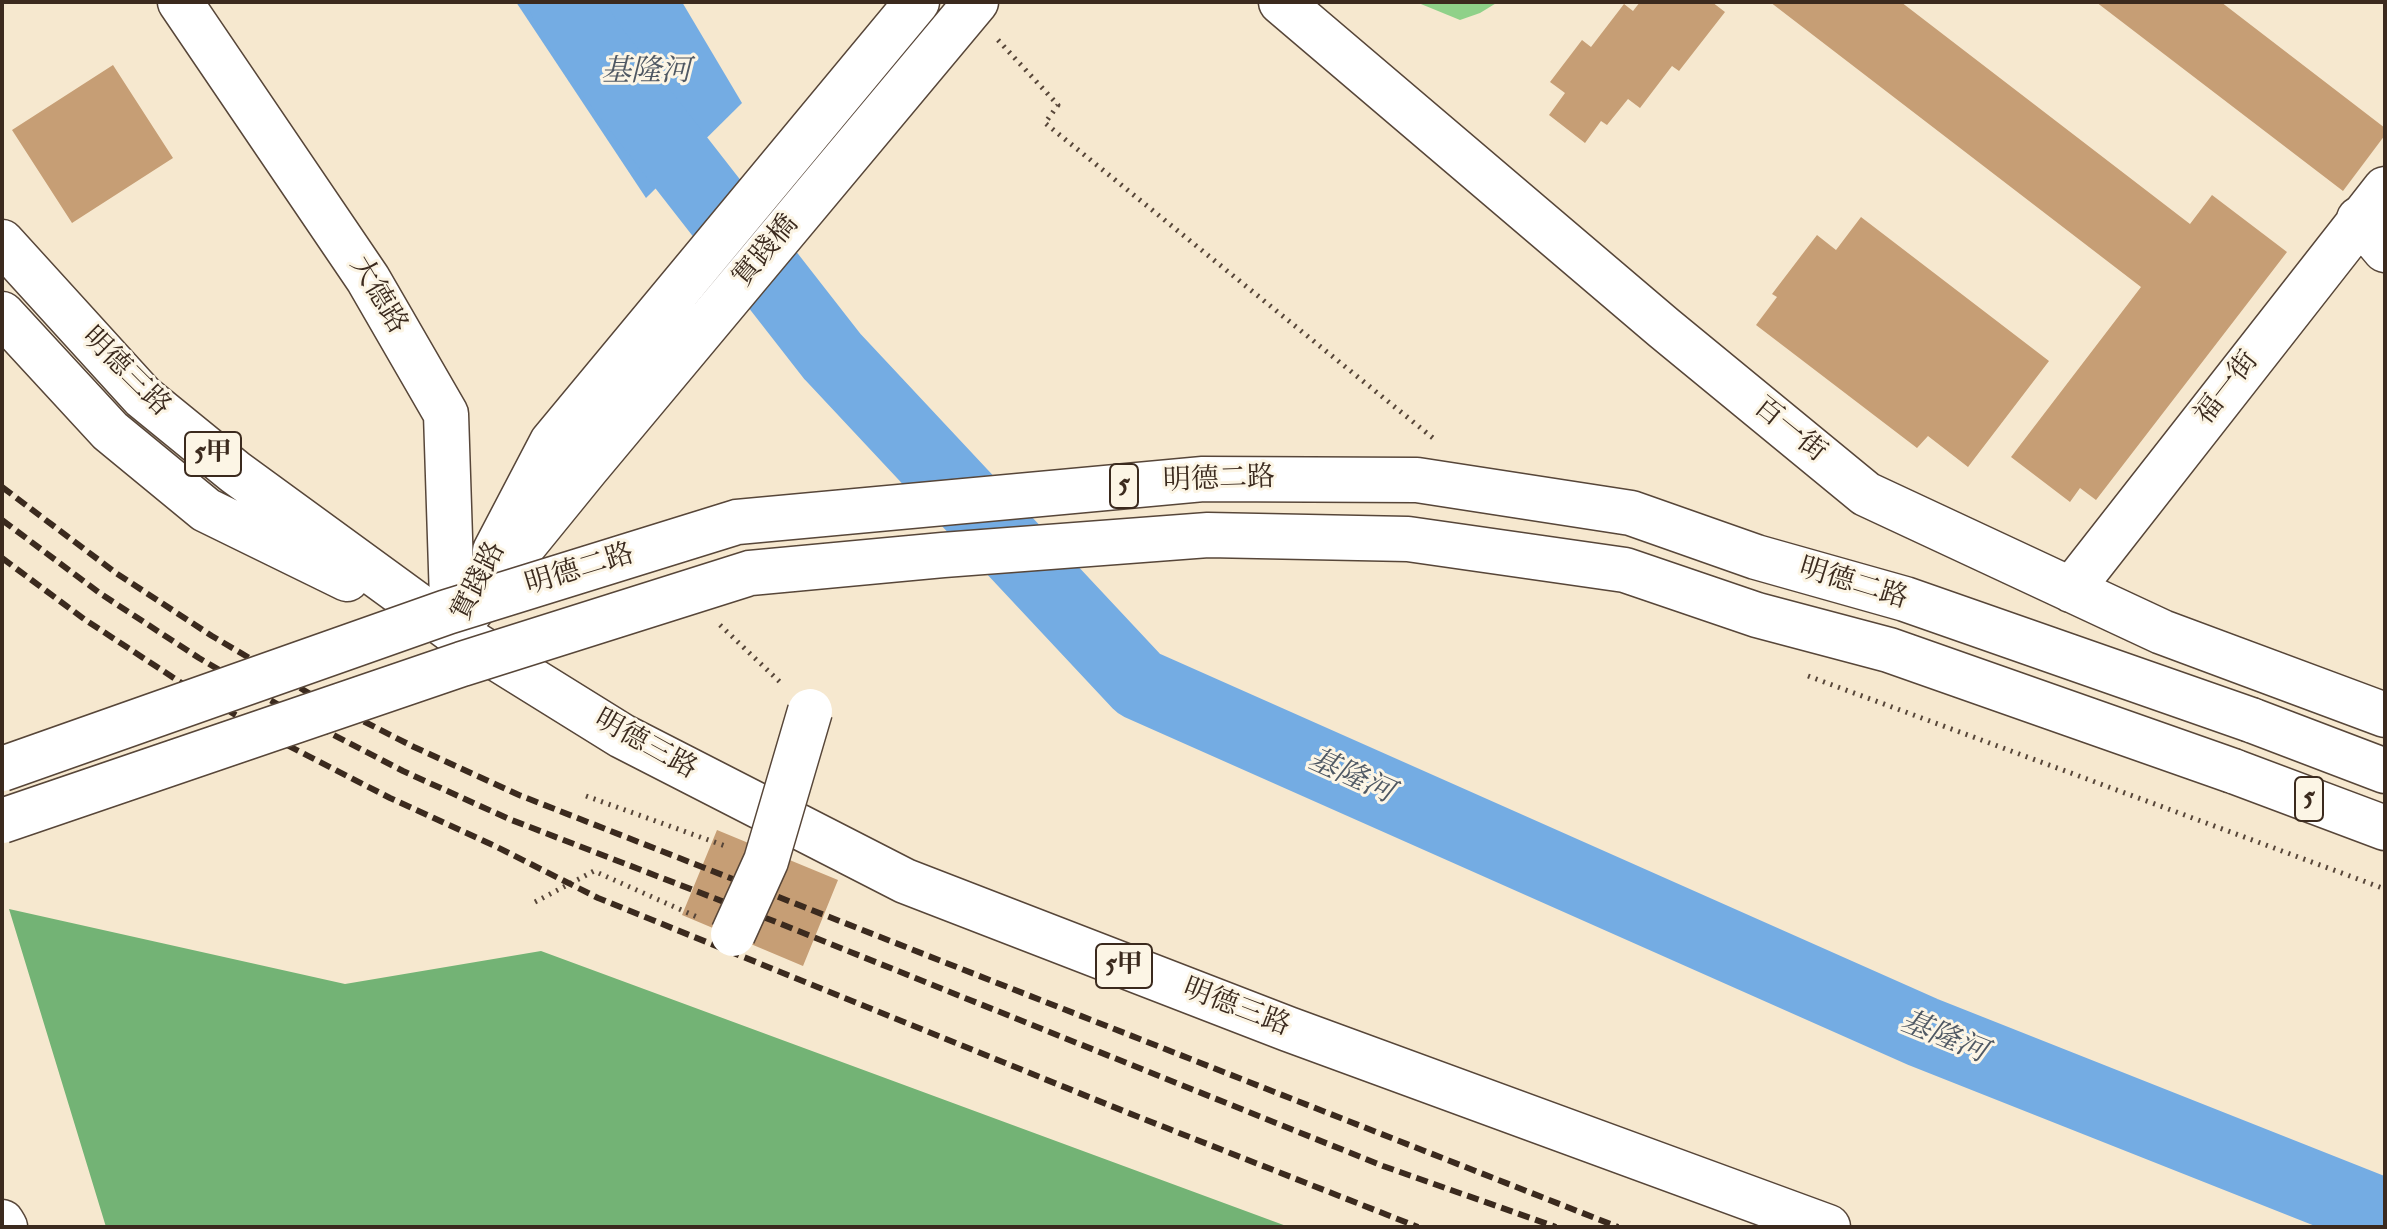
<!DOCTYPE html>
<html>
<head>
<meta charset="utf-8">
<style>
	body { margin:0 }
	#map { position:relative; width:2387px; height:1229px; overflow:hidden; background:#f6e8cf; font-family:"IM FELL Double Pica",serif }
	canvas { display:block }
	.frame { position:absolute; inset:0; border:4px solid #3b2a1e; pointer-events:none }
</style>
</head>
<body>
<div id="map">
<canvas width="2387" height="1229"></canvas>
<div class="frame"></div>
</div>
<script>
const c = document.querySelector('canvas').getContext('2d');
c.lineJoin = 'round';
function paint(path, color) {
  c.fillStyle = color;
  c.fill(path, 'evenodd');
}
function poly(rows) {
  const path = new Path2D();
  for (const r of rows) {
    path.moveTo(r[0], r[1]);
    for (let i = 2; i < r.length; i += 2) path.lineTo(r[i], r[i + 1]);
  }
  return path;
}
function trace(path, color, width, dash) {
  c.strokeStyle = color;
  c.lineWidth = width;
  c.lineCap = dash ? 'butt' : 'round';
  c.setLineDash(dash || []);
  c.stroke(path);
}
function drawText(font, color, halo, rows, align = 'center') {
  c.font = font + ' "IM FELL Double Pica","Noto Serif TC",serif';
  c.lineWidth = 6;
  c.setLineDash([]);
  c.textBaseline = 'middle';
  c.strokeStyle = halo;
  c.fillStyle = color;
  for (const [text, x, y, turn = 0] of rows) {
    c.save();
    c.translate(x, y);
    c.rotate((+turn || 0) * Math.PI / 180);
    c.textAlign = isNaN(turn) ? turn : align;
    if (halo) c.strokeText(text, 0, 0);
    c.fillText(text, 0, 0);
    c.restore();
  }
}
paint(poly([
	[1416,2,1498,2,1480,13,1460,20]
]), '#8fd189');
paint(poly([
	[9,909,345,984,541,951,1289,1227,106,1227]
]), '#73b375');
paint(poly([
	[516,2,682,2,742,103,646,198]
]), '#74ace3');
trace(poly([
	[565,2,587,42,832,356,1139,684,1923,1032,2385,1215]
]), '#74ace3', 72);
paint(poly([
	[1640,2,1712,2,1725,12,1679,71,1672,66,1640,108,1628,99,1607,125,1601,121,1585,143,1549,115,1565,93,1550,82,1582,40,1591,47,1624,4,1633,11],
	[1770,2,1901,2,2190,224,2212,195,2287,252,2096,500,2080,488,2070,502,2011,457,2141,287],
	[2096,2,2221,2,2385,128,2385,135,2343,191],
	[113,65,173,158,72,223,12,130],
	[1861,217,2049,361,1968,467,1928,436,1917,448,1756,325,1777,297,1772,294,1817,235,1836,250],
	[717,830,838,880,803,966,682,915]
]), '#c69e75');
const minor = poly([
	[180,2,368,279,446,414,453,631],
	[1281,2,1664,328,1866,494,2162,632,2385,715],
	[2359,219,2385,250],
	[495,551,552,442,917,2],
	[2071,590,2385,189],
	[464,619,586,469,976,2],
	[2,1222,5,1227]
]);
const major = poly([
	[2,242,143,397,235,472,453,631,622,736,905,881,1288,1029,1828,1227],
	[2,314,110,431,206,510,347,579],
	[2251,720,2385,771],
	[2233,771,2385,828]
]);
trace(minor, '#574639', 47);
trace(major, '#574639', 47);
trace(poly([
	[998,40,1058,105,1045,123,1433,438],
	[720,625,782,684],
	[1808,676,2385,889],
	[586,796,728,847],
	[535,902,594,871,697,917]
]), '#574639', 5, [2, 6]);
trace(minor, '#fff', 44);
trace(major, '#fff', 44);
trace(poly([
	[2,487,116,573,212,636,312,695,414,747,519,795,1618,1227],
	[2,520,101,594,199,658,299,717,403,771,509,819,771,920,1383,1166,1556,1227],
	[2,558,84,619,183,684,285,744,390,798,497,847,598,898,1126,1112,1418,1227]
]), '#3b2a1e', 6, [12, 6]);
const minorBridge = poly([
	[733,934,766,861,810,711]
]);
const majorBridge = poly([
	[2,769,447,612,737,522,1203,479,1417,480,1631,513,1756,557,1905,599,2251,720],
	[2,821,462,664,750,573,943,555,1208,535,1408,539,1625,570,1757,615,1889,650,2233,771]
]);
trace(minorBridge, '#574639', 47, []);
trace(majorBridge, '#574639', 47, []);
trace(minorBridge, '#fff', 44);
trace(majorBridge, '#fff', 44);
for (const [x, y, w] of [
	[213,454,56],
	[1124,486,28],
	[2309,799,28],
	[1124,966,56]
]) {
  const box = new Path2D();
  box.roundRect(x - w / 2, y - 22, w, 44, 6);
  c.fillStyle = '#fcf5e5';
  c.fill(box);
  trace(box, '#3b2a1e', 2);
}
drawText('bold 26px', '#3b2a1e', null, [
	["5甲",213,454],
	["5",1124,486],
	["5",2309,799],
	["5甲",1124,966]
]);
drawText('28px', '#3b2a1e', '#fcf5e5', [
	["實踐橋",767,252,-50],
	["大德路",377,296,59],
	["明德三路",125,373,45],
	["福一街",2228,389,-52],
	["百一街",1789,431,39],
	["明德二路",1219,481,-2],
	["明德二路",580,571,-17],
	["實踐路",480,582,-63],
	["明德二路",1853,585,17],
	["明德三路",645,746,29],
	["明德三路",1236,1009,21]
]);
drawText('italic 30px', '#4f5863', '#fcf5e5', [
	["基隆河",646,74],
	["基隆河",1350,778,24],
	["基隆河",1943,1039,22]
]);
</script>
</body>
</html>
